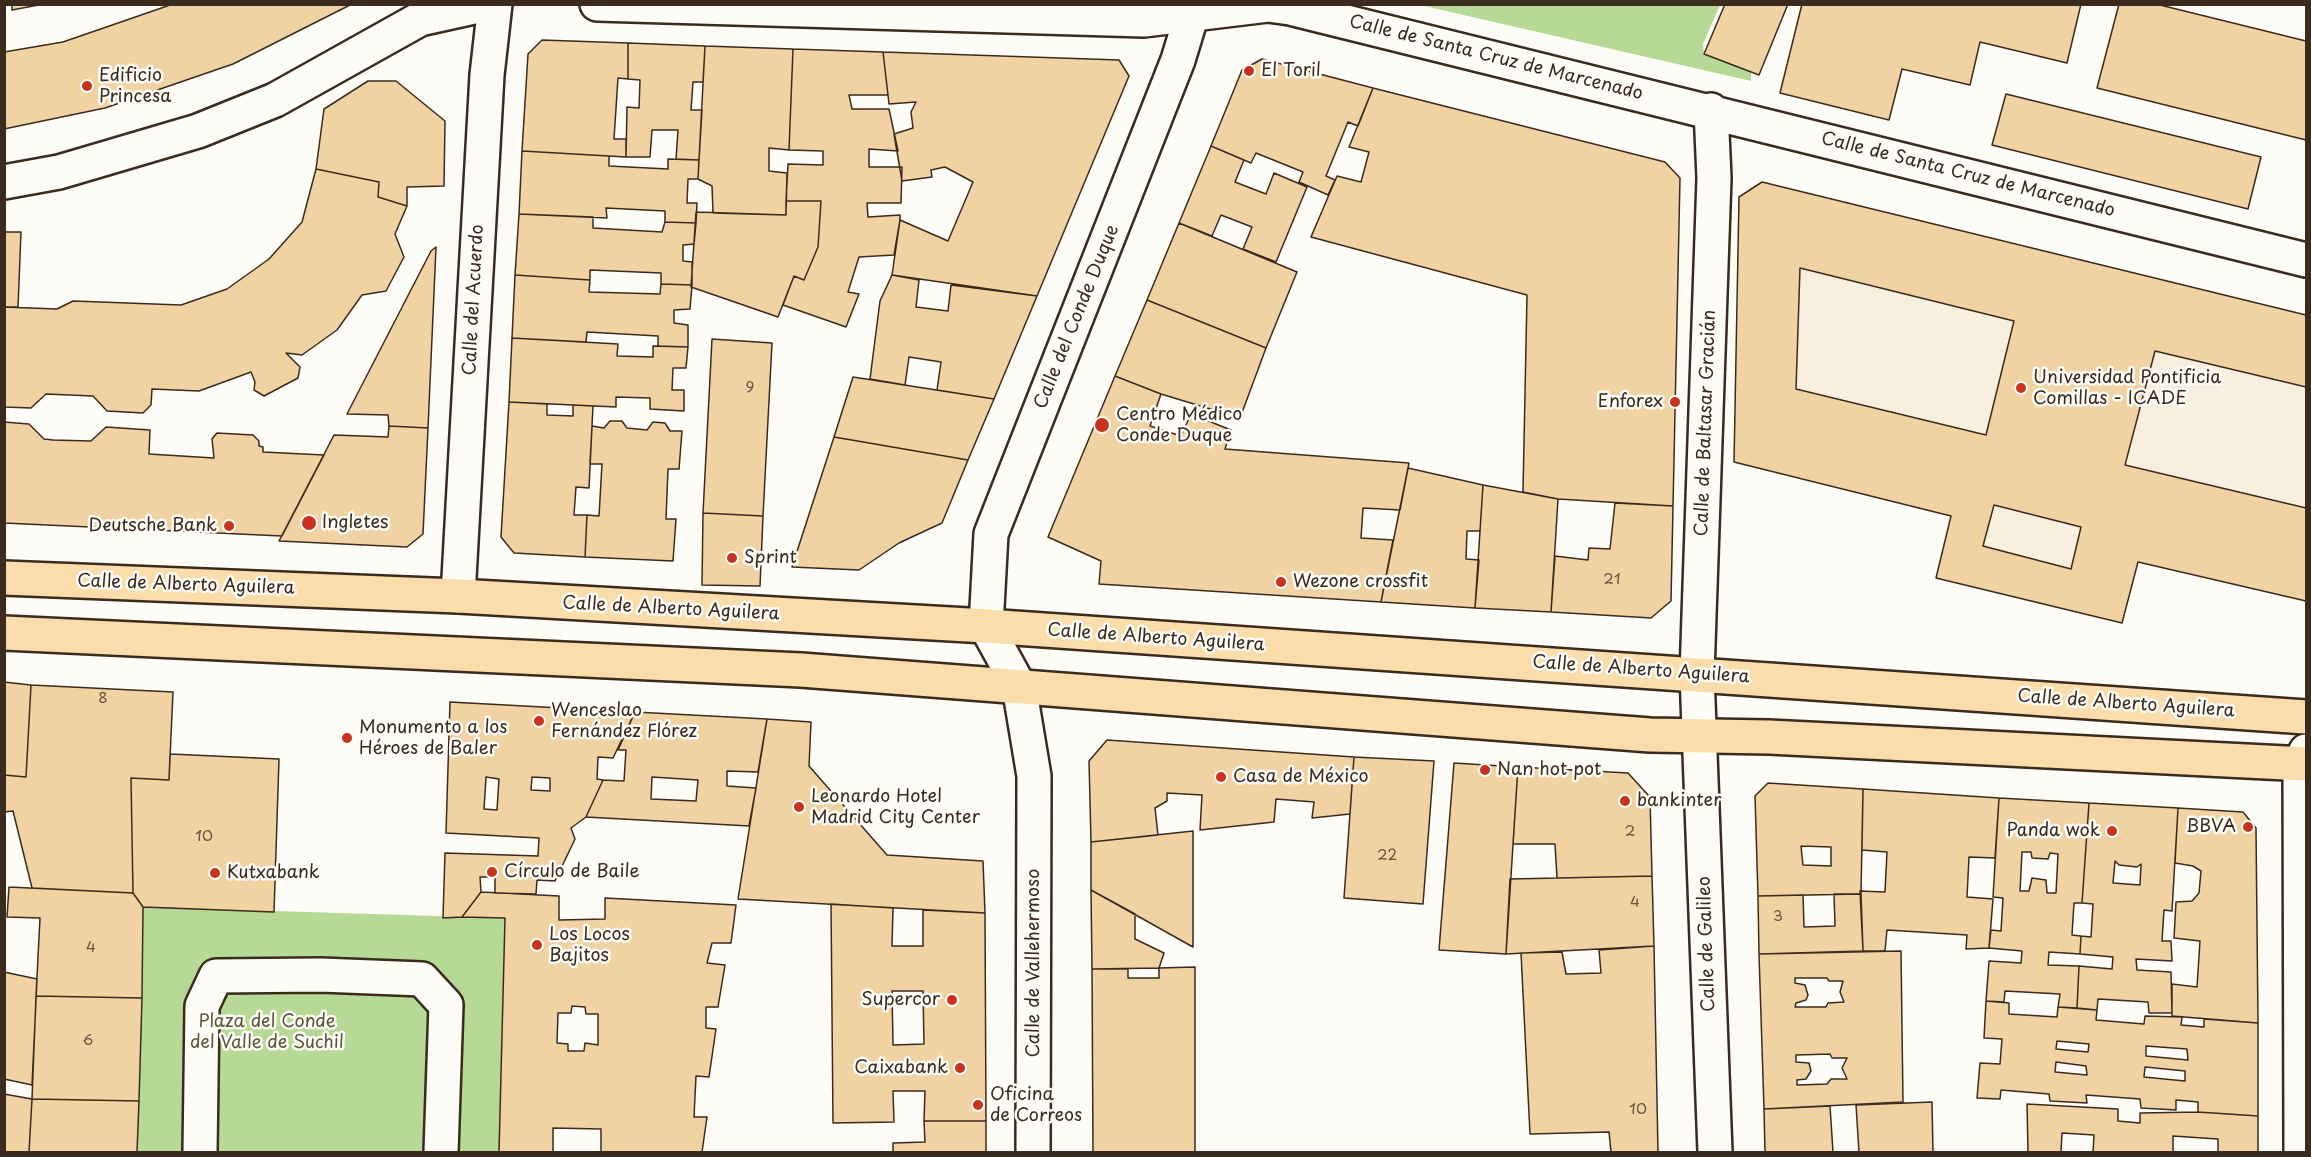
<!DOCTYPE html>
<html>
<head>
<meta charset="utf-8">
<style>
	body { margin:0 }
	#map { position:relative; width:2311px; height:1157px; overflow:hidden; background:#fdfcf7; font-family:"Playpen Sans",sans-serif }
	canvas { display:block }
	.frame { position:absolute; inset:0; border:6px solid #3b2a1e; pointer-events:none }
</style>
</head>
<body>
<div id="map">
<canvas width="2311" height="1157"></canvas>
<div class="frame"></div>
</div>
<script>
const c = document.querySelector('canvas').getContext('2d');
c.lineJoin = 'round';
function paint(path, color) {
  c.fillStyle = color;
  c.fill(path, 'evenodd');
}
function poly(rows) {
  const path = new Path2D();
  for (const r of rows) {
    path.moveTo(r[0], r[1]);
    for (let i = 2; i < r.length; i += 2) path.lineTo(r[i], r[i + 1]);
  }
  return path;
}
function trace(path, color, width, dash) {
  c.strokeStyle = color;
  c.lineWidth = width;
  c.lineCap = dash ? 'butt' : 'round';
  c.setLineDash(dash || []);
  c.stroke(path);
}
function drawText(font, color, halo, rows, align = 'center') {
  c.font = font + ' "Playpen Sans",sans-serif';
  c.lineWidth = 5;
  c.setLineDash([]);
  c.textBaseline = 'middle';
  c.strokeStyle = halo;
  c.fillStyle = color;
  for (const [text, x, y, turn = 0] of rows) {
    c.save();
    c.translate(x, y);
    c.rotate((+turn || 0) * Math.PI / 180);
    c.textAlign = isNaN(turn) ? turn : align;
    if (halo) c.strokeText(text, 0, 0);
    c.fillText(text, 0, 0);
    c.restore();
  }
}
paint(poly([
	[1762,182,2306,315,2306,601,2138,562,2122,623,1936,578,1951,516,1734,462,1739,197]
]), '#f9efde');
paint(poly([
	[1420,5,1720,5,1703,44,1704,54,1751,72,1751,81],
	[143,907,505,918,499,1152,137,1152]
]), '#b6da95');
const building = poly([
	[12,4,44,4,12,10,12,4],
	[173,4,352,4,233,64,105,108,4,129,4,52,63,42,173,4],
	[1725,4,1788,4,1759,75,1704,54,1725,4],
	[1802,4,2081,4,2067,63,1980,42,1970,85,1902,69,1889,120,1780,93,1802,4],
	[2119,4,2156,4,2306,41,2306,140,2097,88,2119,4],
	[542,40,628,43,628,79,618,78,614,139,626,139,626,157,522,151,528,54,542,40],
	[628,43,705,46,703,82,693,82,691,110,702,110,699,160,676,159,678,130,652,130,650,157,626,157,627,107,639,108,640,80,628,79,628,43],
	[705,46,793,49,789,150,769,148,769,171,787,173,786,215,713,213,712,186,698,179,705,46],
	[793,49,883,52,888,95,849,95,852,109,889,109,898,151,869,149,869,167,902,167,901,203,867,203,868,217,900,215,900,220,894,255,859,257,848,292,859,294,846,327,783,305,794,276,804,280,818,247,821,201,786,201,788,164,823,165,823,151,789,150,793,49],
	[883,52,1119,60,1129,76,1037,296,892,275,900,220,948,241,973,182,945,167,931,170,932,177,902,181,894,134,913,128,911,112,916,102,889,104,883,52],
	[1262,59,1373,88,1358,126,1348,122,1326,176,1335,180,1328,195,1299,182,1303,172,1256,153,1251,163,1211,146,1242,70,1262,59],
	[368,81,396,81,445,121,444,186,407,187,407,206,378,197,379,182,316,169,324,109,368,81],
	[1373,88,1665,162,1680,178,1673,506,1558,499,1523,492,1527,295,1311,237,1337,176,1361,182,1369,152,1349,147,1373,88],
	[2006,94,2261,157,2248,209,1992,145,2006,94],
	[1211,146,1244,160,1235,182,1266,194,1274,173,1307,187,1276,262,1243,249,1252,227,1221,215,1212,236,1179,223,1211,146],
	[522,151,609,156,609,166,668,169,668,159,699,160,698,179,688,179,687,203,697,203,696,223,665,222,665,211,606,208,607,218,519,214,522,151],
	[316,169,379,182,378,197,407,206,395,234,404,257,386,291,362,295,337,330,302,355,286,353,300,367,298,378,264,396,254,390,255,382,251,372,199,391,152,389,151,405,143,413,107,411,93,396,46,394,31,408,4,407,4,307,57,309,73,301,181,305,227,289,269,259,302,222,316,169],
	[1762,182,2306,315,2306,387,2155,351,2125,465,2306,508,2306,601,2138,562,2122,623,1936,578,1951,516,1734,462,1739,197,1762,182],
	[1800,268,2014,321,1986,435,1796,389,1800,268],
	[1994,505,2081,527,2071,569,1983,546,1994,505],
	[786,201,821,201,818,247,804,280,794,276,778,317,691,287,696,212,786,215,786,201],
	[519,214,593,217,593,228,662,232,665,222,696,223,694,244,683,245,683,261,692,262,692,285,661,284,661,273,590,270,590,280,515,275,519,214],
	[1179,223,1297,272,1266,348,1147,300,1179,223],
	[4,232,21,232,18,307,4,307,4,232],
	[436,247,428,428,389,426,388,415,347,414,431,251,436,247],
	[515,275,590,280,589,292,660,294,661,284,692,285,690,309,674,310,674,323,688,325,688,347,658,346,658,336,587,332,586,342,512,338,515,275],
	[892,275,919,280,916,307,948,311,951,285,1037,296,994,399,937,390,941,362,909,357,905,385,870,379,880,301,892,275],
	[1147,300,1266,348,1240,418,1161,394,1115,376,1147,300],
	[512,338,618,344,617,356,653,357,653,346,688,347,686,368,673,368,672,390,684,390,684,411,650,409,650,398,616,397,616,407,509,402,512,338],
	[712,339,772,343,763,516,703,513,712,339],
	[1115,376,1161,394,1150,426,1181,436,1191,414,1231,430,1225,449,1409,463,1400,510,1363,508,1361,538,1393,540,1381,602,1099,584,1101,561,1048,537,1115,376],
	[853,377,994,399,968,460,834,437,853,377],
	[509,402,547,404,547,415,573,416,573,405,593,406,589,488,576,487,574,515,587,515,585,557,514,553,501,537,509,402],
	[610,421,622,421,627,428,647,430,653,422,665,423,670,431,682,431,679,469,668,469,666,519,676,519,673,561,585,557,587,515,599,516,602,464,590,464,592,426,604,428,610,421],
	[4,422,29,424,44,439,53,440,91,441,106,427,150,430,149,454,214,458,212,439,217,433,253,435,259,441,259,446,263,447,263,452,324,455,282,536,4,523,4,422],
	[389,426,428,428,423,534,407,547,279,541,334,435,388,437,389,426],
	[834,437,968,460,942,523,899,543,859,570,792,567,834,437],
	[1408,468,1483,485,1480,531,1467,531,1466,559,1479,560,1475,608,1381,602,1408,468],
	[1483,485,1558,499,1551,612,1475,608,1483,485],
	[1615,503,1673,506,1671,601,1651,618,1551,612,1555,556,1588,560,1589,548,1610,549,1615,503],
	[703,513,763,516,760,586,702,585,703,513],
	[4,682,31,685,26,777,4,775,4,682],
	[31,685,173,692,169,780,131,778,133,893,32,888,13,811,4,812,4,775,26,777,31,685],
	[450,702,635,712,613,758,598,757,597,779,603,780,586,817,571,828,575,839,555,881,537,880,536,894,495,893,495,877,480,877,481,892,462,917,443,918,445,853,538,856,539,838,446,833,450,702],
	[486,777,499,779,497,810,484,809,486,777],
	[532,777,550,778,550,791,531,790,532,777],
	[635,712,767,719,758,772,727,771,727,786,756,788,749,826,586,817,603,780,624,781,626,750,618,750,635,712],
	[652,777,698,780,696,801,651,799,652,777],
	[767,719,811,722,809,766,887,855,983,861,985,913,738,899,767,719],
	[1107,740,1354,757,1350,814,1312,818,1314,802,1276,799,1274,822,1200,830,1202,795,1167,793,1167,801,1155,808,1158,835,1091,842,1089,761,1107,740],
	[170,754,279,759,274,912,143,907,133,893,131,778,169,780,170,754],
	[1354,757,1434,761,1423,904,1344,898,1354,757],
	[1454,763,1518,767,1506,954,1439,950,1454,763],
	[1518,767,1628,773,1650,797,1652,876,1557,878,1555,844,1513,844,1518,767],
	[1768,783,1863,789,1861,894,1758,896,1755,796,1768,783],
	[1801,846,1831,847,1831,866,1803,865,1801,846],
	[1863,789,1999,798,1995,858,1969,857,1967,897,1993,899,1989,948,1966,949,1967,935,1887,930,1885,951,1863,951,1860,891,1885,892,1887,852,1862,850,1863,789],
	[1999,798,2089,803,2082,903,2074,903,2072,935,2081,936,2080,954,2049,952,2048,965,2079,966,2077,1008,2058,1007,2060,994,2005,991,2004,1002,1986,1001,1989,961,2021,963,2022,951,1989,948,1991,930,2001,931,2003,898,1993,897,1999,798],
	[2022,852,2031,852,2032,858,2048,859,2050,853,2058,854,2056,893,2047,893,2046,880,2032,878,2029,891,2020,891,2022,852],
	[2089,803,2178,808,2172,911,2164,910,2162,941,2171,941,2172,961,2136,959,2137,970,2171,972,2172,1013,2149,1013,2148,1002,2098,999,2097,1010,2077,1008,2079,966,2112,969,2113,957,2080,954,2081,936,2091,937,2093,904,2082,903,2089,803],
	[2115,861,2119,865,2137,867,2141,864,2140,885,2113,883,2115,861],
	[2178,808,2243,812,2256,828,2258,1023,2172,1016,2172,984,2197,987,2200,941,2174,938,2176,902,2192,901,2199,893,2201,871,2193,866,2175,863,2178,808],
	[1193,831,1193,947,1091,890,1091,842,1193,831],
	[1652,876,1654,946,1506,954,1510,879,1652,876],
	[9,887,133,893,143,907,142,998,36,996,40,918,7,917,9,887],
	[1091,890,1135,914,1135,939,1164,953,1159,968,1092,969,1091,890],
	[481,892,559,896,559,920,605,919,605,898,736,905,731,943,712,943,707,963,725,965,718,1007,706,1007,706,1028,716,1029,709,1077,696,1076,694,1117,707,1117,702,1152,601,1152,601,1129,553,1128,553,1152,499,1152,505,918,462,917,481,892],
	[572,1006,585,1007,586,1014,598,1014,598,1045,585,1043,584,1051,568,1051,568,1044,557,1043,558,1013,571,1013,572,1006],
	[1834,894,1861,894,1863,951,1759,954,1758,896,1803,895,1804,927,1835,926,1834,894],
	[831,904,893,908,892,946,923,946,923,910,985,913,986,1121,924,1121,925,1091,893,1091,894,1122,833,1123,831,904],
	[892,991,923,991,924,1044,893,1045,892,991],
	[1654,946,1658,1152,1611,1152,1609,1132,1530,1134,1521,953,1562,952,1566,974,1601,973,1599,950,1654,946],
	[1901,951,1903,1102,1764,1109,1759,954,1901,951],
	[1795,978,1827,978,1829,981,1843,981,1840,992,1844,1002,1828,1003,1826,1007,1795,1007,1796,1003,1806,1000,1808,995,1805,985,1795,983,1795,978],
	[1830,1054,1832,1058,1847,1058,1842,1068,1847,1079,1831,1079,1827,1084,1797,1085,1797,1080,1806,1079,1811,1071,1809,1063,1796,1062,1796,1055,1830,1054],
	[1195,967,1195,1152,1093,1152,1092,969,1128,969,1128,978,1159,978,1159,968,1195,967],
	[4,972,37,979,32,1085,4,1079,4,972],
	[36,996,142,998,139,1101,32,1099,36,996],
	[1986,1001,2009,1003,2009,1014,2057,1017,2058,1007,2097,1010,2096,1020,2144,1024,2145,1016,2182,1017,2181,1025,2204,1027,2204,1019,2258,1023,2258,1116,2198,1112,2198,1102,2176,1100,2176,1110,2141,1108,2140,1099,2086,1095,2087,1103,2050,1101,2049,1094,2001,1090,2000,1099,1977,1098,1980,1063,2000,1064,2002,1039,1984,1038,1986,1001],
	[2057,1041,2089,1044,2088,1052,2056,1049,2057,1041],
	[2146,1046,2187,1049,2188,1060,2146,1056,2146,1046],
	[2056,1062,2086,1066,2087,1075,2055,1072,2056,1062],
	[2145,1067,2185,1071,2185,1081,2144,1077,2145,1067],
	[4,1094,32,1099,29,1152,4,1152,4,1094],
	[32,1099,139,1101,137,1152,29,1152,32,1099],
	[1932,1102,1933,1152,1859,1152,1856,1105,1932,1102],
	[2027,1104,2118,1109,2118,1121,2140,1123,2140,1113,2198,1112,2258,1116,2258,1152,2218,1152,2218,1139,2173,1136,2173,1152,2093,1152,2094,1135,2062,1133,2061,1152,2028,1152,2027,1104],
	[1830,1106,1833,1152,1765,1152,1764,1109,1830,1106],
	[924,1121,986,1121,986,1152,893,1152,893,1143,925,1142,924,1121]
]);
paint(building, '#f0d2a3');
trace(building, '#3b2a1e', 1.5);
const minor = poly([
	[597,4,1144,20,1268,5,1290,8,2306,260],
	[1711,110,1714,178,1697,674,1715,1152],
	[4,182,59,172,198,131,275,100,420,19,488,4],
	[458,596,487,75,495,4],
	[200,1152,202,1006,216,976,321,975,422,979,446,1005,441,1152],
	[1033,1152,1034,776,1019,686,986,626,991,534,1178,60,1195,4],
	[2301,1152,2300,763,2306,751]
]);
const major = poly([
	[4,578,458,596,986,626,2306,717],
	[4,633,801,670,1650,735,1769,737,2306,764]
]);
trace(minor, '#3b2a1e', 38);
trace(major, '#3b2a1e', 38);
trace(minor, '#fdfcf7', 33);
trace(major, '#fbddab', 33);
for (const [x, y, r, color] of [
	[1249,71,6,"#c8321e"],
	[87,86,6,"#c8321e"],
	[2021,388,6,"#c8321e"],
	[1675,402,6,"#c8321e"],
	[1102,425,8,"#c8321e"],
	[309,523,8,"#c8321e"],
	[229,526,6,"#c8321e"],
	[732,558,6,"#c8321e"],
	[1281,582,6,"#c8321e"],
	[539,721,6,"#c8321e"],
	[347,738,6,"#c8321e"],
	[1485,770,6,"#c8321e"],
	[1221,777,6,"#c8321e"],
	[1625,801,6,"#c8321e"],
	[799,807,6,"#c8321e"],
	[2248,827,6,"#c8321e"],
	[2112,831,6,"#c8321e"],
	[492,872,6,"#c8321e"],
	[215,873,6,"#c8321e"],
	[537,945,6,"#c8321e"],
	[952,1000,6,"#c8321e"],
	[960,1068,6,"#c8321e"],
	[978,1105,6,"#c8321e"]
]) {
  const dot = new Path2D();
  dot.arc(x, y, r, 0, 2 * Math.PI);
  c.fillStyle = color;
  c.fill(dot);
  trace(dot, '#fdfcf7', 2);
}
drawText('15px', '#68543f', null, [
	["9",750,388],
	["21",1612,580],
	["8",103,699],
	["2",1630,832],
	["10",204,837],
	["22",1387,856],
	["4",1635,903],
	["3",1778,917],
	["4",91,948],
	["6",88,1041],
	["10",1638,1110]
]);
drawText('18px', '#3b2a1e', '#fdfcf7', [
	["Calle de Santa Cruz de Marcenado",1496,58,14],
	["Calle de Santa Cruz de Marcenado",1968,175,14],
	["Calle del Acuerdo",474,300,-87],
	["Calle del Conde Duque",1077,317,-68],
	["Calle de Baltasar Gracián",1706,423,-88],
	["Calle de Alberto Aguilera",186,585,2],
	["Calle de Alberto Aguilera",671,609,3],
	["Calle de Alberto Aguilera",1156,638,4],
	["Calle de Alberto Aguilera",1641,670,4],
	["Calle de Alberto Aguilera",2126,704,4],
	["Calle de Galileo",1707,944,-92],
	["Calle de Vallehermoso",1034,963,-90]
]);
drawText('18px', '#3b2a1e', '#fdfcf7', [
	["El Toril",1261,71],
	["Edificio",99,76],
	["Princesa",99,97],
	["Universidad Pontificia",2033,378],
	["Comillas - ICADE",2033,399],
	["Enforex",1663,402,"right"],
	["Centro Médico",1116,415],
	["Conde Duque",1116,436],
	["Ingletes",322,523],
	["Deutsche Bank",217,526,"right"],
	["Sprint",744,558],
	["Wezone crossfit",1293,582],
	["Wenceslao",551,711],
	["Fernández Flórez",551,732],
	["Monumento a los",359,728],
	["Héroes de Baler",359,749],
	["Nan hot pot",1497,770],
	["Casa de México",1233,777],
	["Leonardo Hotel",811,797],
	["Madrid City Center",811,818],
	["bankinter",1637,801],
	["BBVA",2236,827,"right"],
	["Panda wok",2100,831,"right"],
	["Círculo de Baile",504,872],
	["Kutxabank",227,873],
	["Los Locos",549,935],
	["Bajitos",549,956],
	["Supercor",940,1000,"right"],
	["Caixabank",948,1068,"right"],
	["Oficina",990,1095],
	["de Correos",990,1116]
], 'left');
drawText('18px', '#5a563c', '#fdfcf7', [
	["Plaza del Conde",267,1022],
	["del Valle de Suchil",267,1043]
]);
</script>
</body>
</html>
